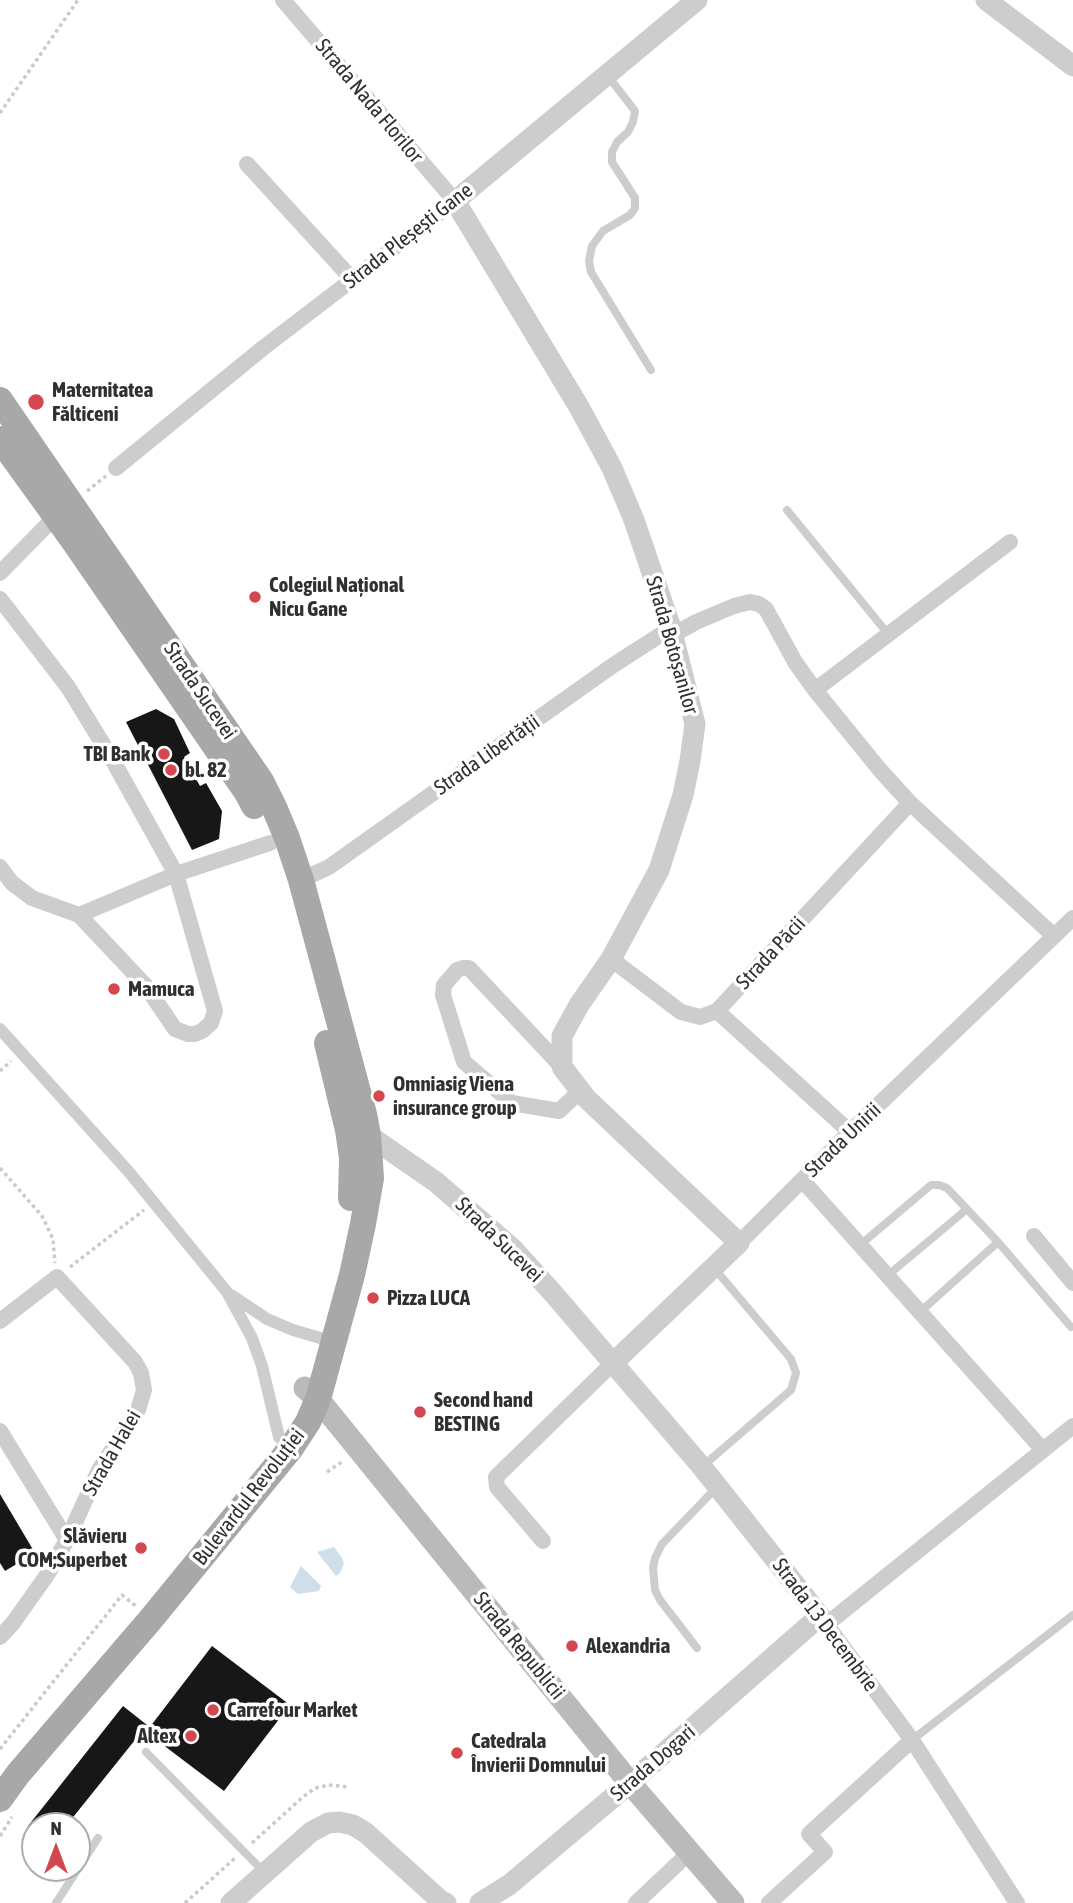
<!DOCTYPE html>
<html>
<head>
<meta charset="utf-8">
<style>
	body { margin:0 }
	#map { position:relative; width:1073px; height:1903px; overflow:hidden; background:#fff; font-family:"Asap Condensed",sans-serif }
	canvas { display:block }
	.north { position:absolute; left:21px; top:1812px; width:70px; height:70px; box-sizing:border-box; background:#fff; border:2px solid #acacac; border-radius:50%; rotate:0deg; font-size:19px; font-weight:700; line-height:28px; text-align:center; color:#303030 }
	.north::after { content:''; display:block; margin:auto; width:24px; height:32px; background:#d34750; clip-path:polygon(50% 0,100% 100%,50% 72%,0 100%) }
</style>
</head>
<body>
<div id="map">
<canvas width="1073" height="1903"></canvas>
<div class="north">N</div>
</div>
<script>
const c = document.querySelector('canvas').getContext('2d');
c.lineJoin = 'round';
function paint(path, color) {
  c.fillStyle = color;
  c.fill(path, 'evenodd');
}
function poly(rows) {
  const path = new Path2D();
  for (const r of rows) {
    path.moveTo(r[0], r[1]);
    for (let i = 2; i < r.length; i += 2) path.lineTo(r[i], r[i + 1]);
  }
  return path;
}
function trace(path, color, width, dash) {
  c.strokeStyle = color;
  c.lineWidth = width;
  c.lineCap = dash ? 'butt' : 'round';
  c.setLineDash(dash || []);
  c.stroke(path);
}
function drawText(font, color, halo, rows, align = 'center') {
  c.font = font + ' "Asap Condensed",sans-serif';
  c.lineWidth = 7;
  c.setLineDash([]);
  c.textBaseline = 'middle';
  c.strokeStyle = halo;
  c.fillStyle = color;
  for (const [text, x, y, turn = 0] of rows) {
    c.save();
    c.translate(x, y);
    c.rotate((+turn || 0) * Math.PI / 180);
    c.textAlign = isNaN(turn) ? turn : align;
    if (halo) c.strokeText(text, 0, 0);
    c.fillText(text, 0, 0);
    c.restore();
  }
}
paint(poly([
	[334,1547,342,1558,344,1563,340,1573,336,1576,317,1552],
	[301,1566,321,1586,319,1591,298,1594,290,1587]
]), '#cfdfe9');
paint(poly([
	[156,709,174,719,190,753,184,757,200,786,206,783,222,811,219,839,192,850,126,722],
	[0,1494,35,1553,5,1571,0,1563],
	[212,1646,290,1705,224,1791,146,1732],
	[123,1706,147,1725,66,1826,28,1826]
]), '#171717');
trace(poly([
	[0,113,78,0],
	[87,491,106,476],
	[0,1071,11,1061],
	[0,1168,42,1216,53,1239,55,1263],
	[70,1267,144,1210],
	[327,1472,343,1461],
	[0,1749,122,1595,137,1607],
	[0,1836,12,1817],
	[252,1843,303,1797,315,1788,329,1785,349,1787],
	[185,1903,235,1858]
]), '#cacaca', 3.5, [3.5, 3.5]);
trace(poly([
	[608,76,635,111,633,122,628,132,617,142,612,152,612,162,635,198,635,208,630,215,603,231,592,246,589,261,591,272,651,370],
	[787,510,888,634],
	[998,1242,1071,1327],
	[860,1245,931,1185,939,1185,947,1188,998,1242,920,1312],
	[887,1276,967,1209],
	[704,1465,791,1390,796,1373,791,1359,714,1268],
	[697,1648,660,1600,655,1590,653,1568,655,1558,662,1544,716,1488],
	[912,1740,1073,1615],
	[146,1752,263,1871],
	[56,1903,98,1838]
]), '#cdcdcd', 8);
trace(poly([
	[0,1029,129,1172,227,1292,252,1338,262,1366,279,1437,291,1448],
	[231,1295,267,1319,293,1330,334,1342]
]), '#cdcdcd', 12);
trace(poly([
	[247,164,352,279],
	[116,468,263,348,455,201,283,0],
	[0,573,56,516],
	[0,599,68,687,112,759,176,874,215,1011,211,1023,202,1031,195,1034,188,1034,175,1029,145,985,79,915,32,898,12,883,0,867],
	[673,635,696,622,734,606,750,602,759,604,766,609,795,662,815,690,880,770,910,803,1054,936],
	[815,690,1010,542],
	[301,880,329,867,612,666,671,628],
	[79,915,176,874,270,843],
	[611,959,681,1012,700,1017,717,1011,910,803],
	[717,1011,850,1132],
	[562,1067,469,968,463,968,457,970,444,985,443,995,464,1062,512,1103,559,1111,580,1091],
	[802,1180,1043,1450],
	[1034,1236,1073,1283],
	[739,1243,850,1132,1073,918],
	[0,1321,57,1277,135,1362,141,1373,144,1390,138,1410,99,1470,67,1540,47,1575,13,1623,0,1637],
	[0,1431,67,1540],
	[543,1541,497,1487,496,1477,613,1363],
	[820,1616,912,1740,1017,1903],
	[827,1624,1073,1426],
	[636,1903,689,1853],
	[769,1903,825,1852,809,1834,912,1740]
]), '#cdcdcd', 16);
trace(poly([
	[986,0,1073,66],
	[356,1132,368,1135,436,1182,513,1249,552,1292,702,1467,820,1616,630,1783,509,1885,480,1903],
	[613,1363,739,1243,586,1098,562,1067,562,1036,579,1005,611,959,659,870,683,795,690,761,695,724,671,628,634,520,612,468,579,407,455,201,697,0],
	[231,1903,311,1832,328,1823,339,1822,353,1825,366,1833,441,1901,446,1903]
]), '#cdcdcd', 21);
trace(poly([
	[305,1388,318,1399,630,1783,733,1903]
]), '#bababa', 23);
trace(poly([
	[0,400,261,781,274,807,287,838,301,880,364,1114,368,1135,371,1178,363,1224,352,1275,318,1399,308,1422,291,1448,151,1619,18,1774,0,1799],
	[0,439,75,543,246,791,254,806],
	[327,1043,348,1130,352,1158,351,1198]
]), '#a8a8a8', 26);
for (const [x, y, r, color] of [
	[36,402,9,"#d34750"],
	[255,597,7,"#d34750"],
	[164,754,7,"#d34750"],
	[171,770,7,"#d34750"],
	[114,989,7,"#d34750"],
	[379,1096,7,"#d34750"],
	[373,1298,7,"#d34750"],
	[420,1412,7,"#d34750"],
	[141,1548,7,"#d34750"],
	[572,1646,7,"#d34750"],
	[213,1710,7,"#d34750"],
	[191,1736,7,"#d34750"],
	[457,1753,7,"#d34750"]
]) {
  const dot = new Path2D();
  dot.arc(x, y, r, 0, 2 * Math.PI);
  c.fillStyle = color;
  c.fill(dot);
  trace(dot, '#fff', 2.5);
}
drawText('21px', '#303030', '#fff', [
	["Strada Nada Florilor",369,101,50],
	["Strada Pleșești Gane",408,236,-38],
	["Strada Botoșanilor",672,645,74],
	["Strada Sucevei",200,691,56],
	["Strada Libertății",487,755,-35],
	["Strada Păcii",771,953,-47],
	["Strada Unirii",843,1140,-44],
	["Strada Sucevei",499,1240,44],
	["Strada Halei",112,1453,-60],
	["Bulevardul Revoluției",249,1497,-52],
	["Strada 13 Decembrie",825,1625,53],
	["Strada Republicii",519,1646,51],
	["Strada Dogari",653,1763,-41]
]);
drawText('bold 21px', '#303030', '#fff', [
	["Maternitatea",52,390],
	["Fălticeni",52,414],
	["Colegiul Național",269,585],
	["Nicu Gane",269,609],
	["TBI Bank",150,754,"right"],
	["bl. 82",185,770],
	["Mamuca",128,989],
	["Omniasig Viena",393,1084],
	["insurance group",393,1108],
	["Pizza LUCA",387,1298],
	["Second hand",434,1400],
	["BESTING",434,1424],
	["Slăvieru",127,1536,"right"],
	["COM;Superbet",127,1560,"right"],
	["Alexandria",586,1646],
	["Carrefour Market",227,1710],
	["Altex",177,1736,"right"],
	["Catedrala",471,1741],
	["Învierii Domnului",471,1765]
], 'left');
</script>
</body>
</html>
